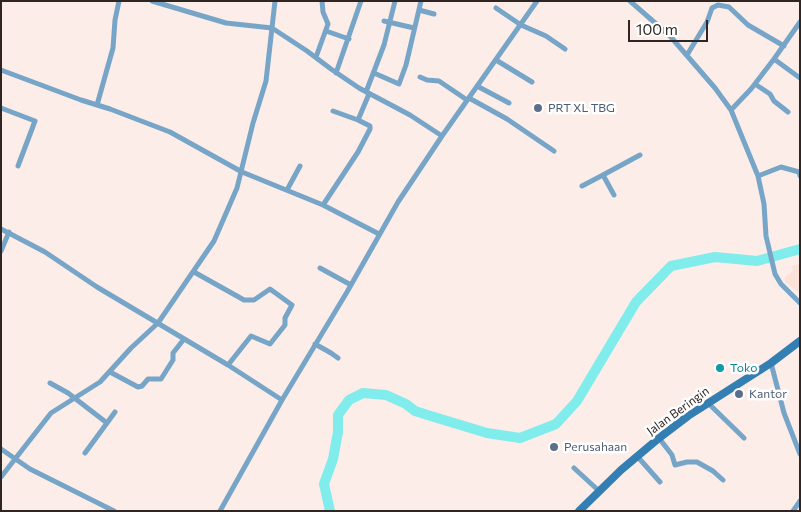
<!DOCTYPE html>
<html>
<head>
<meta charset="utf-8">
<style>
	body { margin:0 }
	#map { position:relative; width:801px; height:512px; overflow:hidden; background:#fcede8; font-family:Commissioner,sans-serif }
	canvas { display:block }
	.frame { position:absolute; inset:0; border:2px solid #2f2623; pointer-events:none }
	.scale { position:absolute; left:628px; top:20px; width:80px; height:22px; box-sizing:border-box; border:2px solid #2f2623; border-top:0; padding-left:6px; font-size:15px; line-height:18px; white-space:nowrap; color:#2f2623; -webkit-text-stroke:4px #fff; paint-order:stroke }
</style>
</head>
<body>
<div id="map">
<canvas width="801" height="512"></canvas>
<div class="frame"></div>
<div class="scale">100 m</div>
</div>
<script>
const c = document.querySelector('canvas').getContext('2d');
c.lineJoin = 'round';
function paint(path, color) {
  c.fillStyle = color;
  c.fill(path, 'evenodd');
}
function poly(rows) {
  const path = new Path2D();
  for (const r of rows) {
    path.moveTo(r[0], r[1]);
    for (let i = 2; i < r.length; i += 2) path.lineTo(r[i], r[i + 1]);
  }
  return path;
}
function trace(path, color, width, dash) {
  c.strokeStyle = color;
  c.lineWidth = width;
  c.lineCap = dash ? 'butt' : 'round';
  c.setLineDash(dash || []);
  c.stroke(path);
}
function drawText(font, color, halo, rows, align = 'center') {
  c.font = font + ' Commissioner,sans-serif';
  c.lineWidth = 5;
  c.setLineDash([]);
  c.textBaseline = 'middle';
  c.strokeStyle = halo;
  c.fillStyle = color;
  for (const [text, x, y, turn = 0] of rows) {
    c.save();
    c.translate(x, y);
    c.rotate((+turn || 0) * Math.PI / 180);
    c.textAlign = isNaN(turn) ? turn : align;
    if (halo) c.strokeText(text, 0, 0);
    c.fillText(text, 0, 0);
    c.restore();
  }
}
paint(poly([
	[800,264,800,293,785,282,785,277,793,271,792,266]
]), '#fbe2d8');
trace(poly([
	[330,511,324,484,333,459,338,432,338,415,349,400,363,393,386,395,406,404,415,411,434,417,487,433,520,438,556,424,577,401,636,302,671,266,715,257,757,261,800,249]
]), '#80ecec', 10);
trace(poly([
	[152,1,226,23,272,28,307,51,331,69,359,88,410,115,442,136],
	[630,1,670,36,715,88,731,110,758,176,764,204,766,236,775,274,781,284,800,303],
	[496,8,521,25,546,36,565,49],
	[419,10,434,14],
	[384,21,414,28],
	[326,31,349,39],
	[687,55,707,22,712,8,718,5,729,7,748,25,784,46],
	[316,57,328,24,323,12,322,1],
	[774,59,800,78],
	[496,60,532,82],
	[1,70,81,100,110,109,170,132,242,172,323,205,379,234],
	[336,73,361,1],
	[374,73,399,84,406,65,421,1],
	[420,77,427,80,439,81,467,100],
	[755,84,770,94,774,101,788,112],
	[477,86,509,103],
	[366,92,384,45,395,1],
	[469,98,507,119,554,151],
	[97,105,113,48,115,20,119,1],
	[1,108,35,121,18,166],
	[731,110,751,89,774,59,800,22],
	[333,111,358,120,369,94],
	[758,176,781,167,799,172,800,176],
	[582,186,603,175],
	[287,190,300,166],
	[614,195,603,175,640,155],
	[323,205,358,152,370,129,370,126,358,120],
	[1,229,45,252,97,287,228,365,282,400],
	[1,251,9,232],
	[320,268,351,285],
	[194,272,244,300,254,300,270,289,292,305,285,318,285,325,270,344,251,336,228,365],
	[315,344,331,353,338,358],
	[771,363,784,413,800,454],
	[110,372,138,387,142,386,148,379,161,379,173,360,173,353,184,339],
	[50,383,68,393,107,423,85,453],
	[708,403,744,438],
	[107,423,115,412],
	[659,438,672,455,675,465,687,462,697,462,713,471,723,480],
	[1,449,30,469,114,511],
	[637,456,660,482],
	[574,468,599,491],
	[1,477,51,413,100,382,131,348,158,323,214,241,237,188,253,123,266,81,275,1],
	[220,511,282,400,347,292,398,202,442,136,537,1],
	[793,511,800,501]
]), '#77a5c8', 5);
trace(poly([
	[579,511,621,470,659,438,688,416,771,363,800,341]
]), '#337eb2', 8);
for (const [x, y, r, color] of [
	[538,108,5,"#5c6f8a"],
	[720,368,5,"#0f9aa8"],
	[739,394,5,"#5c6f8a"],
	[554,447,5,"#5c6f8a"]
]) {
  const dot = new Path2D();
  dot.arc(x, y, r, 0, 2 * Math.PI);
  c.fillStyle = color;
  c.fill(dot);
  trace(dot, '#fff', 2);
}
drawText('12px', '#4e5e75', '#fff', [
	["PRT XL TBG",548,108],
	["Kantor",749,394],
	["Perusahaan",564,447]
], 'left');
drawText('12px', '#0d838f', '#fff', [
	["Toko",730,368]
], 'left');
drawText('12px', '#2f2623', '#fff', [
	["Jalan Beringin",678,411,-36]
]);
</script>
</body>
</html>
